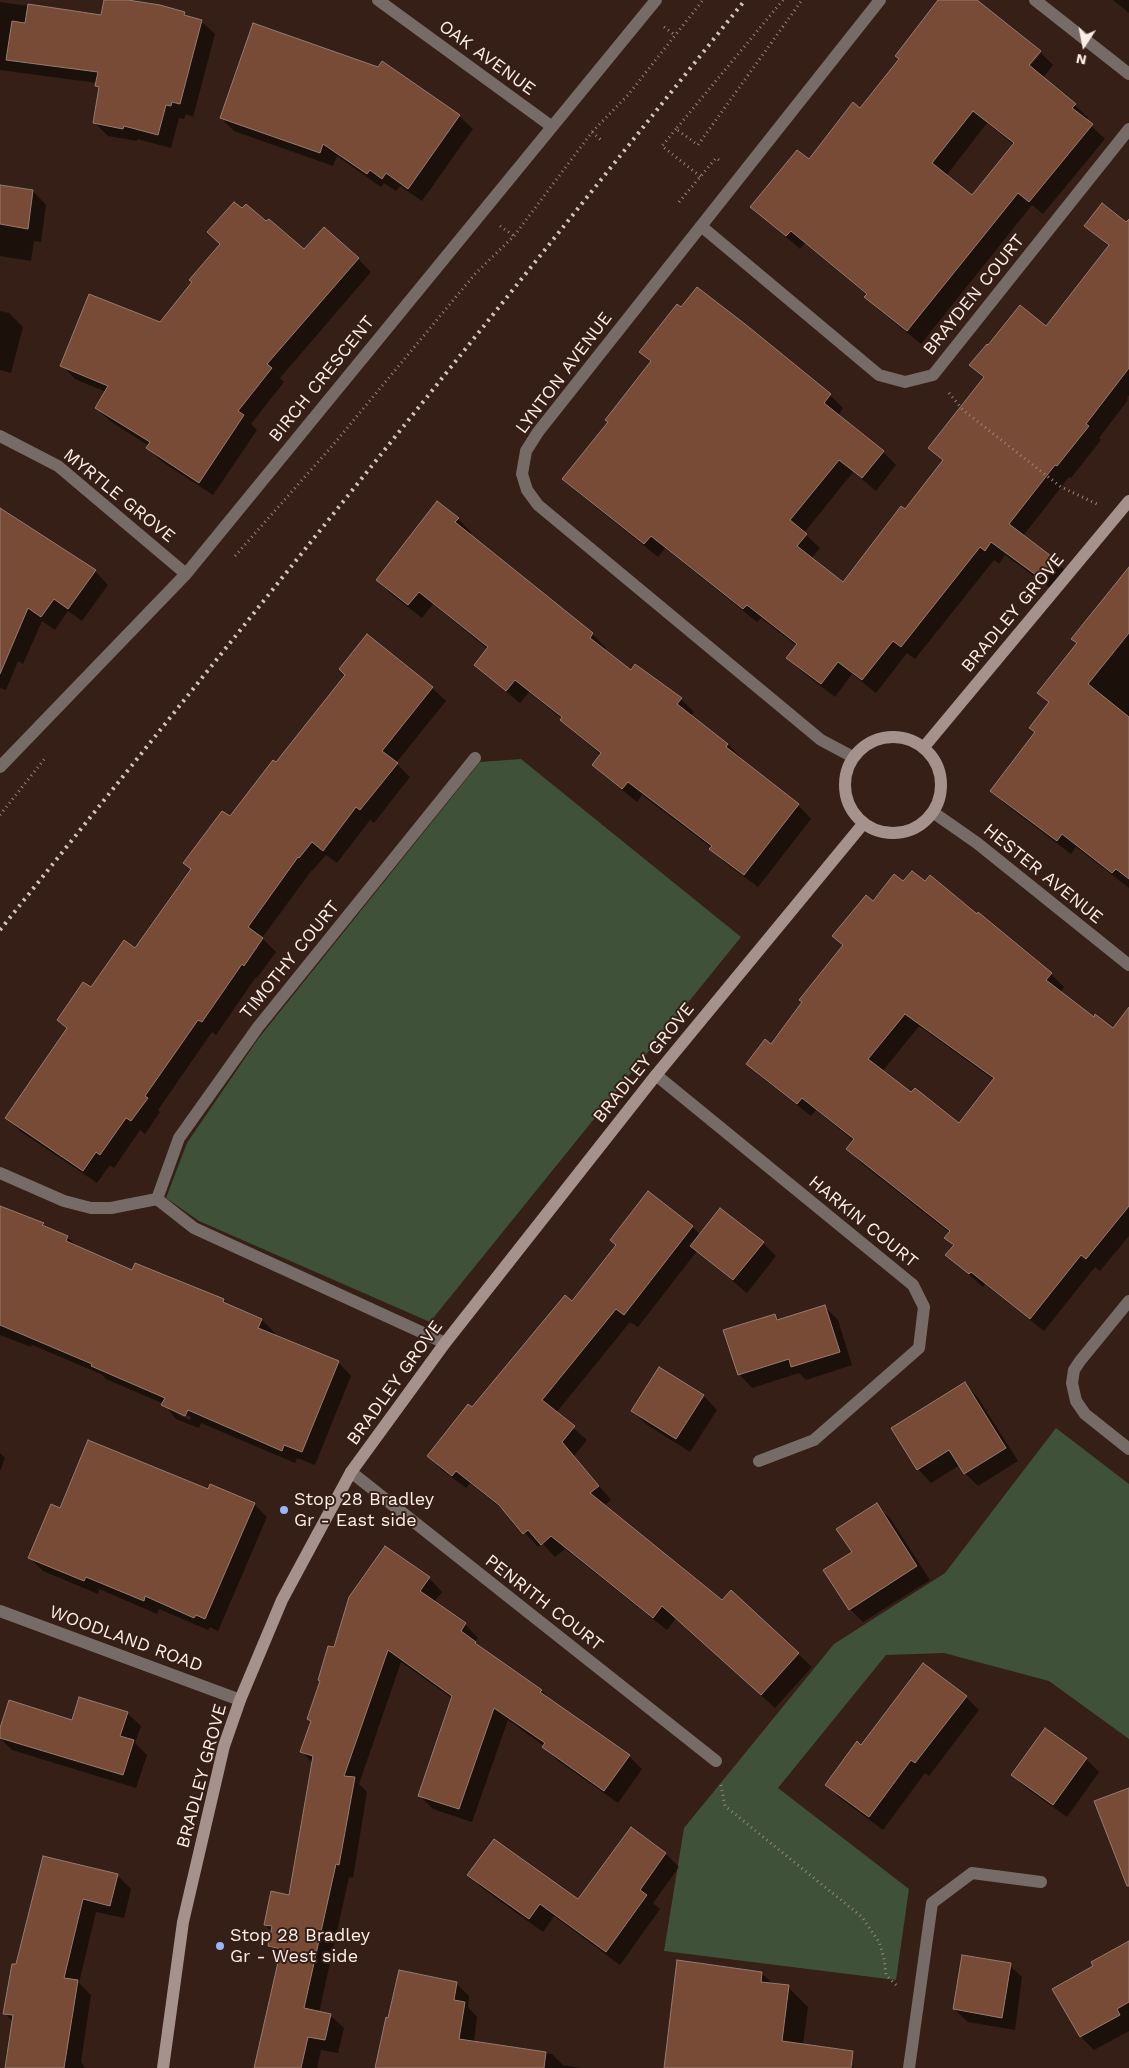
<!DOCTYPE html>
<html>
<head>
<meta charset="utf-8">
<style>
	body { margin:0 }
	#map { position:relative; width:1129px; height:2068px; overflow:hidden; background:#351f16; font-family:"Work Sans",sans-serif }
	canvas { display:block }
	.north { position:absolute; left:1059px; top:20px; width:50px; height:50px; -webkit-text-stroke:4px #351f16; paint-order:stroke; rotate:191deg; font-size:14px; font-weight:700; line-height:20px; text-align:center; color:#fcede7 }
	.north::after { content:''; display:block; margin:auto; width:18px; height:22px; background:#fcede7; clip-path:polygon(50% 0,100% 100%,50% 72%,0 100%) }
</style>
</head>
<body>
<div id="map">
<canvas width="1129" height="2068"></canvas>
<div class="north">N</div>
</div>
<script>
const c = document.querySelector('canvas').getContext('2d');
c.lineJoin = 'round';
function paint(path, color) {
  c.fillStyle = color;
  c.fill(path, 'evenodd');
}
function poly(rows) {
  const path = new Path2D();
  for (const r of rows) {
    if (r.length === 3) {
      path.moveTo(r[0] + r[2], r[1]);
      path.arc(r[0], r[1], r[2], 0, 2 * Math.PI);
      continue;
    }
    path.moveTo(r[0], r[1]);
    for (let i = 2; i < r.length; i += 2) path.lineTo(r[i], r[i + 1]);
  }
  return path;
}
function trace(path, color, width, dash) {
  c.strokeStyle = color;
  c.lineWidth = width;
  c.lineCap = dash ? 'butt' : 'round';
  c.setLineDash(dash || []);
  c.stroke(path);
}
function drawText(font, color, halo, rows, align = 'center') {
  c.font = font + ' "Work Sans",sans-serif';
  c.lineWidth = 4;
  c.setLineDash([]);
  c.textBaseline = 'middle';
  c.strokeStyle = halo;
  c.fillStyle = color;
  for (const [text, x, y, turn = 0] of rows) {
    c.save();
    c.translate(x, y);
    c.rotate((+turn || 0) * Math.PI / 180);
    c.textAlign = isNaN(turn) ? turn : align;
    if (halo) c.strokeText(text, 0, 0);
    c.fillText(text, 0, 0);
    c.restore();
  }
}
paint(poly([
	[521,759,741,937,430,1322,199,1221,166,1198,187,1143,258,1039,480,762],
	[1056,1428,1129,1484,1129,1739,1049,1681,944,1653,886,1655,778,1788,909,1889,896,1980,664,1951,684,1828,834,1644,945,1573]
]), '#3f5139');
paint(poly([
	[105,0,121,0,184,13,188,17,201,21,215,34,193,117,186,114,184,119,179,118,171,148,137,139,137,141,108,136,95,123,100,90,96,86,97,83,0,70,0,2,102,16],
	[940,0,975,0,1026,71,1041,53,1053,65,1043,78,1075,105,1088,118,1086,121,1105,139,1043,214,1032,205,921,344,879,310,866,297,867,295,805,243,800,249,752,207,809,161,860,109,900,59],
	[987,123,1014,145,973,196,946,176],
	[1113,0,1129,0,1129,13],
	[459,116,473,129,422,201,400,186,396,191,384,183,381,187,337,156,333,166,234,131,221,118],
	[0,186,33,191,46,205,41,242,34,241,31,261,0,256],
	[1086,225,1129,226,1129,395,1127,398,1128,400,1099,438,1101,440,1071,478,1069,477,1023,536,1054,559,1067,573,1054,591,1005,555,999,564,994,560,915,659,907,653,876,693,852,674,835,697,801,671,788,658,797,646,761,618,757,622,665,548,658,557,577,492,564,479,609,422,651,363,641,352,830,395,843,408,838,416,883,452,896,465,876,491,853,472,804,533,820,548,811,559,844,584,905,511,944,461,930,448,984,379,971,365,1046,328,1109,247],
	[304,251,358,259,371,272,280,378,284,382,251,424,257,430,213,495,161,461,148,448,149,446,110,421,96,408,106,392,75,379,62,365,160,324],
	[0,311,9,313,23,327,11,373,0,370],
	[0,510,95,571,108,585,82,621,68,611,55,630,42,621,23,664,18,661,6,690,0,688],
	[458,519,471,532,469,535,592,634,606,648,604,650,631,672,681,699,694,712,691,716,728,744,741,758,740,759,798,805,811,819,758,887,724,862,712,848,642,795,637,802,607,778,593,765,601,755,575,733,561,720,562,719,529,692,520,703,489,678,476,665,488,649,433,604,422,618,391,594,377,580],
	[1129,569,1129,888,1076,847,1071,854,1005,804,992,791,1036,733,1050,704,1039,693,1078,644],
	[432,688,446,701,396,763,410,777,374,823,370,820,337,863,326,855,313,870,312,870,262,938,276,952,257,978,256,977,216,1035,212,1032,158,1110,160,1112,145,1134,140,1130,114,1168,110,1165,97,1183,20,1131,6,1117,68,1029,58,1020,135,950,192,870,185,863,230,818,276,764],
	[903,883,1051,974,1064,987,1060,993,1094,1018,1114,1030,1129,1036,1129,1236,1100,1271,1095,1267,1044,1331,985,1284,983,1287,947,1255,954,1246,946,1238,950,1233,861,1163,848,1149,854,1141,816,1110,811,1116,761,1077,748,1064,771,1045,844,947,834,936,873,902],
	[919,1026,994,1080,959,1125,882,1072],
	[0,1218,67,1237,79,1248,133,1272,136,1264,224,1300,229,1306,262,1320,275,1333,274,1336,338,1362,351,1376,315,1465,297,1458,295,1463,201,1423,199,1428,176,1419,164,1404,106,1379,101,1374,32,1345,31,1347,0,1335],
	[177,1411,191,1417,190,1420,177,1414],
	[692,1227,701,1235,763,1243,776,1256,747,1293,697,1251,638,1327,630,1322,556,1413,587,1440,574,1456,611,1500,604,1506,722,1602,731,1592,812,1667,775,1708,676,1618,667,1630,565,1549,555,1557,542,1543,538,1547,507,1513,470,1483,466,1488,442,1470,428,1456,573,1303],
	[825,1307,838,1320,852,1365,806,1380,799,1373,752,1388,739,1374,775,1315,780,1321],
	[660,1368,704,1396,717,1410,690,1452,646,1424,632,1411],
	[965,1384,978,1398,1018,1461,978,1486,965,1473,960,1465,931,1483,918,1469],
	[0,1453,5,1458,0,1471],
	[208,1491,254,1504,267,1517,218,1631,210,1627,208,1630,159,1609,157,1614,99,1589,98,1594,43,1571,30,1558],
	[876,1505,890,1518,930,1580,863,1622,850,1609,853,1553],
	[429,1578,442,1592,434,1602,465,1624,478,1638,475,1642,483,1650,541,1690,555,1704,629,1756,642,1769,618,1803,557,1760,544,1746,508,1720,472,1822,433,1809,419,1795,453,1699,401,1662,359,1784,367,1792,353,1878,349,1877,319,2013,330,2015,344,2028,338,2053,321,2050,317,2068,255,2068,280,1957,269,1946,272,1932,265,1924,290,1897,313,1763,302,1752,312,1722,308,1719,335,1649],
	[966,1697,979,1710,929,1776,925,1773,883,1830,840,1798,826,1785,861,1746],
	[127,1713,141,1726,135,1743,147,1755,136,1788,12,1750,0,1738,0,1732],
	[1086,1759,1099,1772,1067,1817,1026,1788,1013,1775],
	[631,1829,666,1854,679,1867,653,1903,660,1909,620,1965,554,1916,543,1932,482,1888,469,1875,579,1901],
	[43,1858,117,1875,131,1889,124,1918,96,1912,79,1983,91,1995,81,2062,85,2068,6,2068,13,2022,5,2013],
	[1129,1942,1129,2031,1094,2050,1081,2037,1054,1990,1094,1967],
	[1008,1964,1022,1977,1015,2030,968,2022,954,2009],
	[761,1973,774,1985,788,1987,808,2007,803,2045,835,2050,854,2068,714,2068],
	[456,1983,469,1996,468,2007,477,2017,474,2042,552,2054,563,2065,580,2068,377,2068]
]), '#0007');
const building = poly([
	[104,0,128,0,160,5,185,12,184,15,202,20,180,104,172,102,171,106,166,105,158,135,124,126,123,129,93,123,99,87,95,86,98,72,6,60,12,21,25,23,28,4,101,15,104,0],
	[938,0,977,0,1041,51,1029,65,1076,104,1072,108,1093,124,1029,202,1018,193,907,331,864,297,867,294,791,231,786,236,750,207,797,150,809,159,853,102,860,108,899,59,895,56,938,0],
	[973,111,1014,143,972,195,932,163,973,111],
	[253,23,378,67,382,61,460,115,408,189,386,173,382,179,370,170,367,174,323,144,320,153,220,118,253,23],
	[0,185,33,190,28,229,0,224,0,185],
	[234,202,242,208,246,204,266,221,269,219,304,249,324,227,359,258,267,364,272,368,238,411,244,415,199,483,146,448,150,442,95,408,108,386,60,366,89,294,160,322,192,282,189,280,220,244,207,232,234,202],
	[1102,203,1126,222,1129,219,1129,368,1086,424,1089,426,1057,466,1055,465,1009,524,1055,559,1040,578,991,542,985,551,980,547,901,647,893,641,862,680,838,662,821,684,786,658,797,644,747,605,743,609,651,536,644,544,562,479,608,422,605,420,651,361,639,352,677,304,681,307,697,287,745,324,831,394,824,403,884,451,862,478,839,460,790,520,807,534,797,546,843,582,901,506,905,509,943,460,928,448,984,377,969,365,987,344,988,345,1020,305,1046,326,1109,245,1084,226,1102,203],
	[437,501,459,518,455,522,593,633,590,638,631,670,635,664,682,698,677,704,728,744,726,747,799,804,744,875,709,849,712,846,628,782,622,789,592,765,601,753,560,720,562,717,515,680,506,691,474,665,488,647,419,592,408,605,376,580,437,501],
	[0,508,96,570,68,609,54,599,41,617,28,608,0,674,0,508],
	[1129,567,1129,633,1088,684,1129,717,1129,879,1116,869,1112,873,1062,834,1057,841,990,791,1035,732,1029,728,1049,702,1037,693,1077,643,1071,639,1129,567],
	[367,634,433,687,382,751,398,763,360,810,356,807,323,851,312,842,299,858,298,857,248,927,263,938,244,966,242,964,202,1022,198,1020,145,1096,148,1098,131,1121,126,1118,100,1155,96,1152,83,1171,5,1118,67,1028,57,1020,83,982,91,987,124,940,135,948,191,869,183,863,222,811,230,816,273,760,276,762,345,675,339,669,367,634],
	[912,871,925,881,930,875,977,914,978,912,1052,973,1046,980,1094,1017,1095,1014,1113,1028,1129,1007,1129,1206,1086,1259,1081,1255,1030,1319,971,1272,969,1274,945,1255,954,1245,944,1238,950,1231,846,1149,854,1139,802,1098,797,1104,746,1064,765,1039,771,1044,802,1002,799,1000,843,945,832,936,866,895,873,901,894,874,903,881,912,871],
	[905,1014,994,1078,959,1123,915,1088,911,1092,868,1059,905,1014],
	[648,1191,693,1226,624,1315,616,1309,542,1400,575,1426,562,1442,599,1486,590,1493,722,1600,731,1590,799,1653,761,1695,662,1606,653,1618,551,1536,541,1545,528,1530,523,1534,499,1505,456,1471,452,1476,427,1456,468,1404,472,1407,565,1295,572,1301,616,1245,610,1240,648,1191],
	[0,1206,44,1223,42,1225,68,1236,66,1241,132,1270,135,1263,224,1299,223,1302,262,1319,258,1328,339,1361,302,1452,284,1445,282,1451,188,1410,185,1416,161,1405,165,1398,91,1366,92,1364,0,1325,0,1206],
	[720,1208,764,1242,733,1280,690,1246,720,1208],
	[825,1305,840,1352,791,1367,789,1359,738,1375,723,1330,775,1314,777,1320,825,1305],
	[659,1367,704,1395,676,1439,631,1411,659,1367],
	[965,1382,1006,1448,964,1474,949,1450,917,1470,891,1428,965,1382],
	[88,1440,208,1489,210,1484,255,1503,205,1619,196,1615,194,1618,145,1596,144,1601,86,1577,84,1581,28,1558,51,1504,60,1508,88,1440],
	[877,1503,917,1566,849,1610,823,1570,852,1552,836,1529,877,1503],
	[385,1546,430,1577,420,1591,466,1623,461,1631,476,1642,475,1643,542,1690,540,1692,630,1755,604,1791,542,1747,545,1743,494,1708,459,1809,418,1796,452,1696,388,1650,344,1776,355,1777,339,1865,336,1864,304,2008,331,2014,325,2040,308,2037,301,2068,254,2068,281,1949,268,1946,272,1926,264,1925,271,1891,289,1895,313,1756,300,1752,311,1721,307,1719,320,1681,318,1680,328,1646,334,1647,349,1597,385,1546],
	[923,1663,967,1696,915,1763,911,1760,869,1817,825,1785,857,1741,861,1745,923,1663],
	[79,1697,128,1712,120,1736,134,1740,123,1775,0,1738,0,1728,9,1700,72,1720,79,1697],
	[1045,1728,1087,1758,1053,1805,1011,1775,1045,1728],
	[1129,1788,1129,1886,1127,1886,1094,1801,1129,1788],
	[631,1827,666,1853,640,1890,647,1895,606,1952,540,1904,529,1919,467,1875,494,1839,578,1899,631,1827],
	[43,1856,118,1874,110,1906,83,1899,64,1978,78,1980,64,2068,5,2068,13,2015,3,2014,12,1964,16,1964,43,1856],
	[1129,1941,1129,2002,1117,2009,1120,2015,1080,2037,1052,1989,1093,1966,1091,1962,1129,1941],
	[962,1955,1011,1963,1002,2018,953,2009,962,1955],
	[677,1960,762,1972,761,1982,789,1985,782,2041,853,2051,851,2068,664,2068,677,1960],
	[399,1970,457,1982,454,2000,465,2002,459,2039,546,2052,544,2068,375,2068,386,2017,388,2018,399,1970]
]);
paint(building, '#784b37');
trace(building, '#957b70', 1);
trace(poly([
	[783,0,676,129,698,145,802,0],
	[664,27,675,35],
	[676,129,662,146,701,177],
	[592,132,601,140],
	[679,202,716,158,722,162],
	[500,226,514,236],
	[949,393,963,410,1061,487,1097,504],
	[235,556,333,445,475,274,514,236,592,132,628,95,703,0],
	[0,815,46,757],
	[721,1785,725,1806,862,1917,879,1942,884,1958,886,1975,896,1985]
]), '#98867e', 3, [1, 4]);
trace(poly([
	[378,0,551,126],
	[1035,0,1129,74],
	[701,226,879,375,905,382,933,375,1129,129],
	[0,436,58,466,186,574],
	[853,757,821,740,538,505,527,490,522,474,526,451,538,432,880,0],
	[0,767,186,574,656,0],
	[934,813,977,843,1129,965],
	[656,1075,913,1285,924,1307,919,1348,814,1440,759,1461],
	[0,1173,64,1201,91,1208,111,1208,157,1199],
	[1129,1301,1080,1361,1074,1370,1072,1383,1076,1401,1085,1414,1129,1449],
	[445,1343,194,1228,157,1199,179,1138,258,1027,475,758],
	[351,1472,716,1761],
	[0,1611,240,1700],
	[909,2068,932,1903,972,1873,1041,1882]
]), '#776b67', 12);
trace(poly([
	[893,785,48],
	[924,747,1129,501],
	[163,2068,183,1922,224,1746,240,1700,282,1600,351,1472,445,1343,656,1075,863,824]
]), '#a6928d', 12);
trace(poly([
	[0,930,745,0]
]), '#d4c3bd', 4, [2.5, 5]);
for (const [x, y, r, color] of [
	[284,1510,5,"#97b6fd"],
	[220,1946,5,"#97b6fd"]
]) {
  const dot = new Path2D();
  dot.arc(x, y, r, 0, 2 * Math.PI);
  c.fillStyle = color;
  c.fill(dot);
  trace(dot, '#351f16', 2);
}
drawText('18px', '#fcede7', '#351f16', [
	["OAK AVENUE",487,58,36],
	["BRAYDEN COURT",974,295,-51],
	["LYNTON AVENUE",564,373,-53],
	["BIRCH CRESCENT",322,379,-51],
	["MYRTLE GROVE",119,496,39],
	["BRADLEY GROVE",1013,613,-50],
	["HESTER AVENUE",1043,874,39],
	["TIMOTHY COURT",290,960,-51],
	["BRADLEY GROVE",644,1063,-51],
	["HARKIN COURT",863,1222,39],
	["BRADLEY GROVE",395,1383,-54],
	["PENRITH COURT",544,1603,38],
	["WOODLAND ROAD",126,1639,20],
	["BRADLEY GROVE",202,1776,-75]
]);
drawText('18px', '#fcede7', '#351f16', [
	["Stop 28 Bradley",294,1500],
	["Gr - East side",294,1521],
	["Stop 28 Bradley",230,1936],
	["Gr - West side",230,1957]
], 'left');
</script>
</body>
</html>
